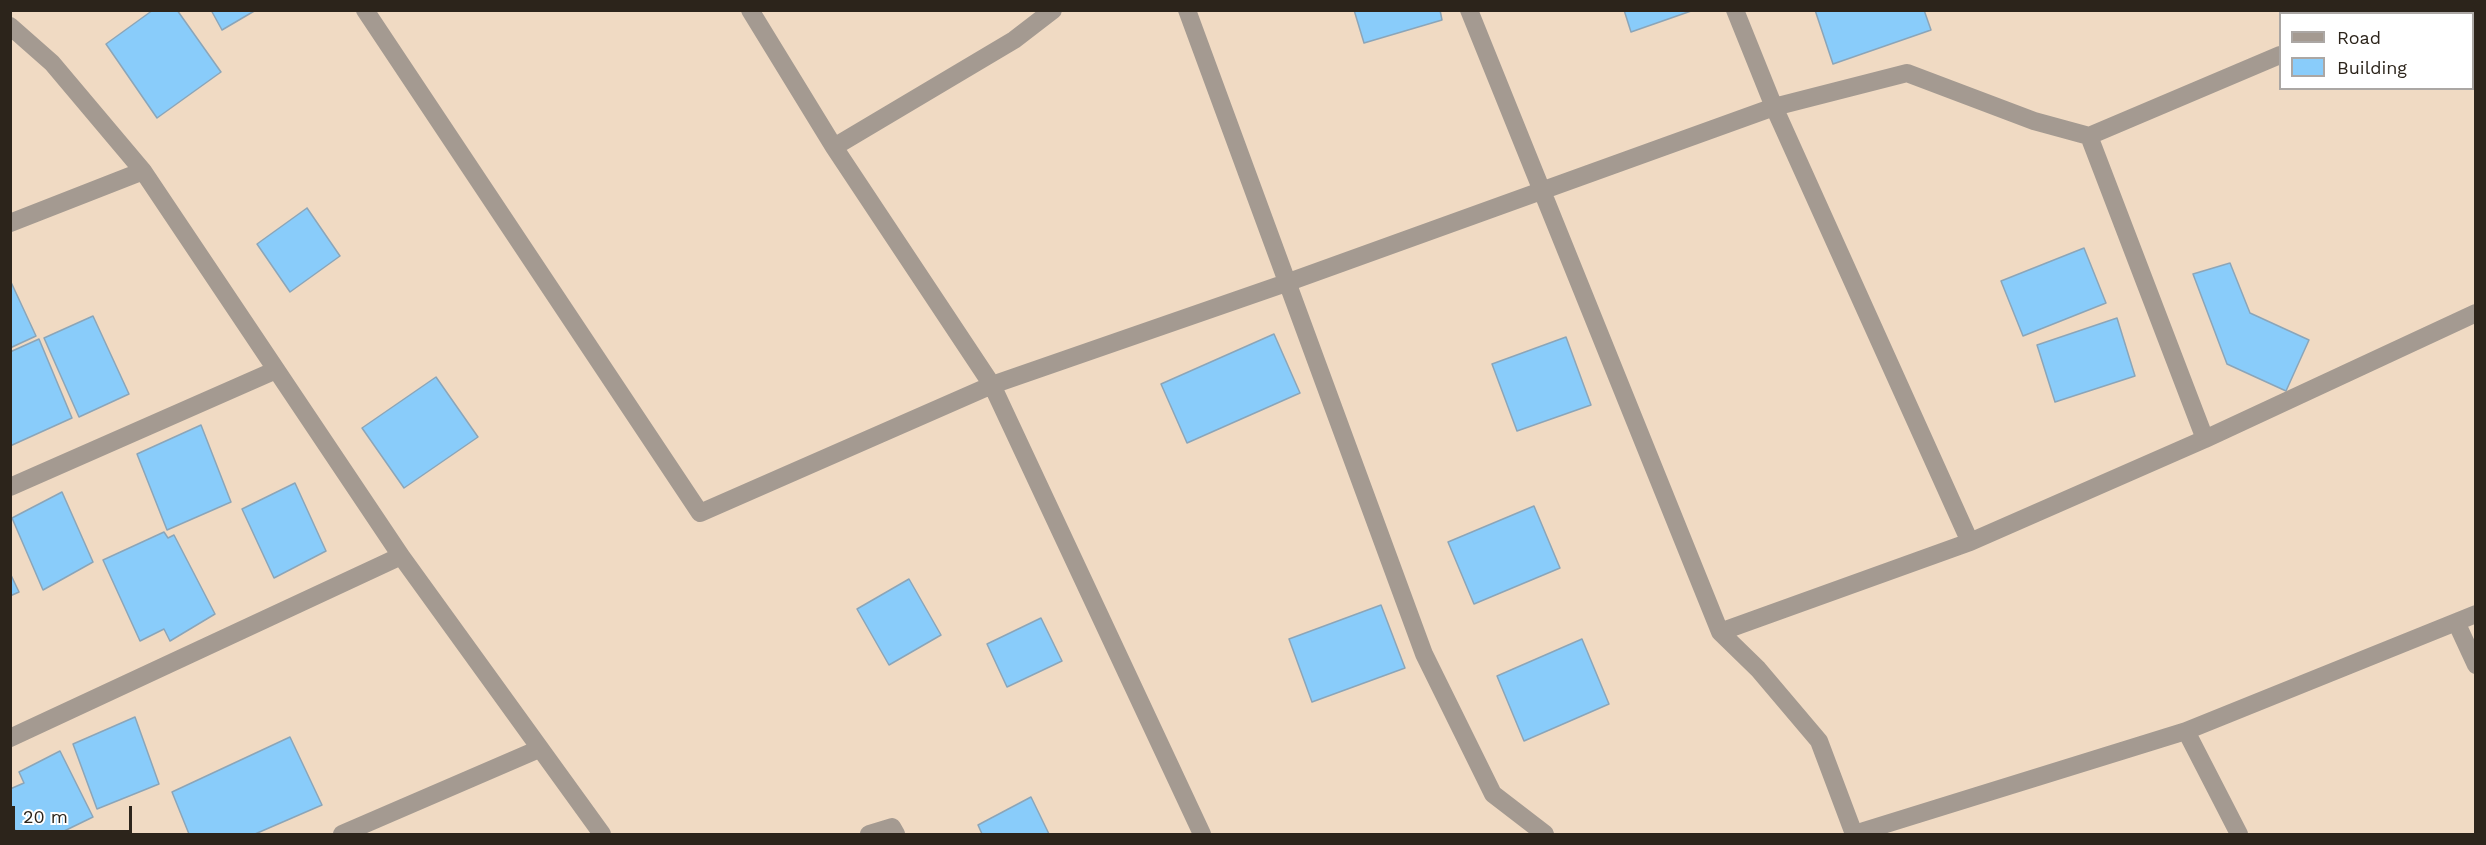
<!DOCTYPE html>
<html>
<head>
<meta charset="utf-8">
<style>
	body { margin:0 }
	#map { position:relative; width:2486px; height:845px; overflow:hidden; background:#f0dac3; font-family:"Work Sans",sans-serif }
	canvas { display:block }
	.frame { position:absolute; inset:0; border:12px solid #2c241b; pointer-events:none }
	.legend { position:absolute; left:2279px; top:12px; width:195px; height:78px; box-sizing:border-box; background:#fff; border:2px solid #aba7a4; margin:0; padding:8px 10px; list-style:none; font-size:18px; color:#2c241b }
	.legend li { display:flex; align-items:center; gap:12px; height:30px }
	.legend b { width:30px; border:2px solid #aba7a4 }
	.scale { position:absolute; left:12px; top:806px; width:120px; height:27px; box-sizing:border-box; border:3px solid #2c241b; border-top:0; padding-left:8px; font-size:18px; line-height:21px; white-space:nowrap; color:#2c241b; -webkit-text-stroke:4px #fff; paint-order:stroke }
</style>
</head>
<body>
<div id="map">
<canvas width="2486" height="845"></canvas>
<div class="frame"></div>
<ul class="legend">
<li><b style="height:8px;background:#a49a91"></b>Road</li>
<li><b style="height:16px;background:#89ccfa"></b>Building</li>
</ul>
<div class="scale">20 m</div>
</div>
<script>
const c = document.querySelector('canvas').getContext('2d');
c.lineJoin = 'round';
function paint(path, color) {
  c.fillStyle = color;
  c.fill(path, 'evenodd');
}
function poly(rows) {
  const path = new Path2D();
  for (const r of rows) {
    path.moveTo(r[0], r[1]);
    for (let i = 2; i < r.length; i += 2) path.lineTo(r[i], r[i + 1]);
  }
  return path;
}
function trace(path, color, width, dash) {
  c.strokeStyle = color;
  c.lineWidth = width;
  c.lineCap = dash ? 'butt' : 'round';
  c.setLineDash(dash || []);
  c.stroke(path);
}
const building = poly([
	[153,10,177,10,221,72,157,118,106,44,153,10],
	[211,10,256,10,222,30,211,10],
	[1354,10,1440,10,1442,20,1364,43,1354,10],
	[1624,10,1694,10,1631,32,1624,10],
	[1815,10,1924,10,1931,30,1833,64,1815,10],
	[307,208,340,256,290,292,257,244,307,208],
	[2084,248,2106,303,2023,336,2001,281,2084,248],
	[2230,263,2250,313,2309,340,2286,391,2227,364,2193,274,2230,263],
	[10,280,36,336,10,348,10,280],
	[93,316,129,394,79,417,44,338,93,316],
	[2117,318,2135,376,2055,402,2037,345,2117,318],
	[1274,334,1300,393,1187,443,1161,384,1274,334],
	[1566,337,1591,405,1517,431,1492,364,1566,337],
	[39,339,72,418,10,446,10,352,39,339],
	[436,377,478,437,404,488,362,428,436,377],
	[201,425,231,502,167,530,137,454,201,425],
	[295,483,326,551,274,578,242,509,295,483],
	[62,492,93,562,43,590,12,518,62,492],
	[1534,506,1560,568,1474,604,1448,542,1534,506],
	[164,532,168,538,174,535,215,614,170,641,164,629,140,641,103,560,164,532],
	[10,573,19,592,10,596,10,573],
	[909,579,941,635,889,665,857,609,909,579],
	[1381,605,1405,668,1312,702,1289,639,1381,605],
	[1041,618,1062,661,1007,687,987,644,1041,618],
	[1582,639,1609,704,1524,741,1497,676,1582,639],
	[135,717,159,784,97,809,73,744,135,717],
	[290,737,322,805,255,834,189,834,172,792,290,737],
	[60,751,93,817,58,834,17,834,10,820,10,789,24,783,19,772,60,751],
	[1031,797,1049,834,982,834,978,825,1031,797]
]);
paint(building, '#89ccfa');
trace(building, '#8ba5b8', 1.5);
trace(poly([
	[365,10,700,513,992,385,1286,283,1774,107,1907,73,2034,121,2089,136,2280,55],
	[750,10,834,147,992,385,1202,834],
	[1187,10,1424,654,1493,794,1545,834],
	[1469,10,1720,632,1758,669,1819,741,1854,834],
	[1735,10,1774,107,1970,542],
	[2377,14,2384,10],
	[10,26,52,63,143,171,401,556,602,834],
	[2089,136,2205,439],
	[834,147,1014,40,1053,10],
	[10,223,143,171],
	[10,487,276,370],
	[2457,624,2476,665],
	[1720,632,1970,542,2205,439,2476,313],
	[2186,731,2239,834],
	[10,738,401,556],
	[342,834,539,749],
	[869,834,892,827,896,834],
	[1854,834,2186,731,2476,614]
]), '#a49a91', 18);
</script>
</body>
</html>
